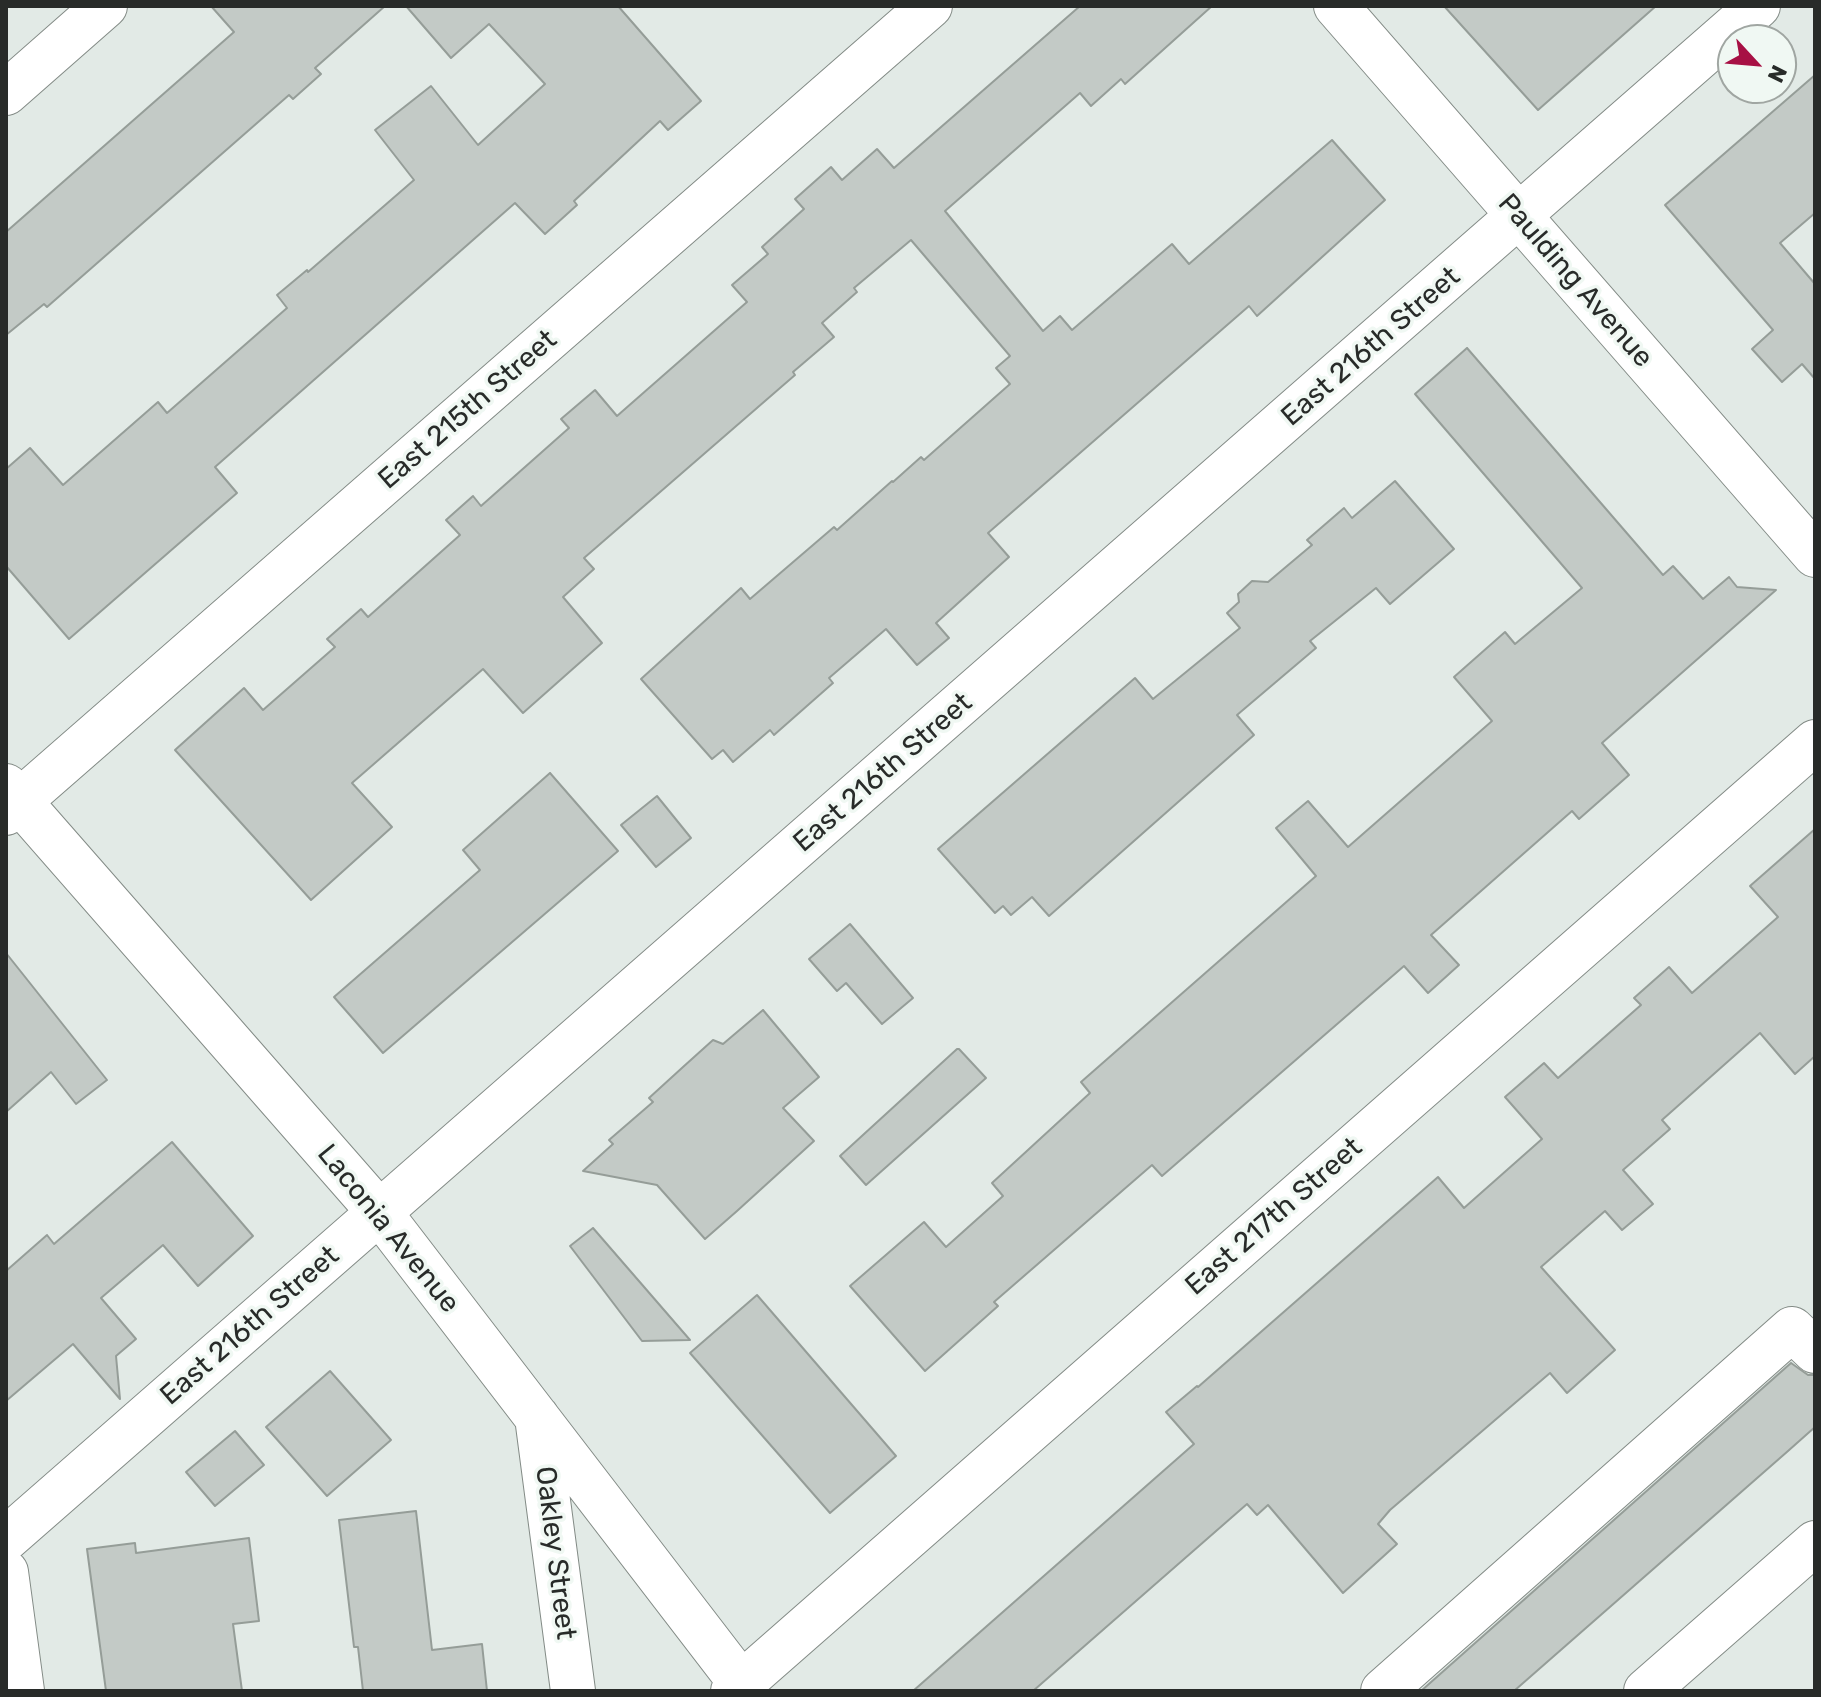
<!DOCTYPE html>
<html>
<head>
<meta charset="utf-8">
<style>
	body { margin:0 }
	#map { position:relative; width:1821px; height:1697px; overflow:hidden; background:#e2eae6; font-family:Rubik,sans-serif }
	canvas { display:block }
	.frame { position:absolute; inset:0; border:8px solid #282b29; pointer-events:none }
	.north { position:absolute; left:1717px; top:24px; width:80px; height:80px; box-sizing:border-box; background:#f0f8f3; border:2px solid #a0a6a2; border-radius:50%; rotate:116deg; font-size:22px; font-weight:700; line-height:32px; text-align:center; color:#282b29 }
	.north::after { content:''; display:block; margin:auto; width:28px; height:36px; background:#a71044; clip-path:polygon(50% 0,100% 100%,50% 72%,0 100%) }
</style>
</head>
<body>
<div id="map">
<canvas width="1821" height="1697"></canvas>
<div class="frame"></div>
<div class="north">N</div>
</div>
<script>
const c = document.querySelector('canvas').getContext('2d');
c.lineJoin = 'round';
function paint(path, color) {
  c.fillStyle = color;
  c.fill(path, 'evenodd');
}
function poly(rows) {
  const path = new Path2D();
  for (const r of rows) {
    path.moveTo(r[0], r[1]);
    for (let i = 2; i < r.length; i += 2) path.lineTo(r[i], r[i + 1]);
  }
  return path;
}
function trace(path, color, width, dash) {
  c.strokeStyle = color;
  c.lineWidth = width;
  c.lineCap = dash ? 'butt' : 'round';
  c.setLineDash(dash || []);
  c.stroke(path);
}
function drawText(font, color, halo, rows, align = 'center') {
  c.font = font + ' Rubik,sans-serif';
  c.lineWidth = 7;
  c.setLineDash([]);
  c.textBaseline = 'middle';
  c.strokeStyle = halo;
  c.fillStyle = color;
  for (const [text, x, y, turn = 0] of rows) {
    c.save();
    c.translate(x, y);
    c.rotate((+turn || 0) * Math.PI / 180);
    c.textAlign = isNaN(turn) ? turn : align;
    if (halo) c.strokeText(text, 0, 0);
    c.fillText(text, 0, 0);
    c.restore();
  }
}
const building = poly([
	[211,6,385,6,315,68,321,74,293,99,289,95,47,307,44,304,6,335,6,232,234,32,211,6],
	[406,6,618,6,701,101,668,130,660,121,574,201,577,205,545,234,515,203,215,467,237,493,69,639,6,566,6,469,30,448,63,485,158,402,167,413,287,308,277,295,307,270,308,272,414,180,375,130,431,86,478,145,545,84,489,24,451,58,406,6],
	[1080,6,1212,6,1125,84,1121,79,1091,106,1080,93,945,211,1043,331,1060,316,1072,330,1172,244,1189,264,1332,140,1385,200,1257,316,1249,306,988,533,1009,557,936,623,949,638,917,665,886,629,829,678,833,683,774,735,770,730,733,762,723,750,712,759,641,679,741,588,750,599,834,527,837,530,892,481,893,482,921,457,924,460,1010,384,996,368,1010,356,911,240,854,288,857,292,822,323,834,337,793,372,795,375,584,558,594,569,563,597,602,643,523,713,483,669,352,783,392,827,311,900,175,750,244,688,263,710,335,647,327,639,361,609,368,617,460,535,446,520,473,496,481,506,569,428,561,419,595,390,617,416,747,302,732,285,768,254,762,247,804,209,795,199,831,167,842,180,877,149,894,168,1080,6],
	[1444,6,1656,6,1538,110,1444,6],
	[1815,75,1815,213,1780,243,1815,284,1815,379,1802,364,1782,382,1752,349,1773,330,1665,205,1815,75],
	[1467,348,1663,575,1673,566,1703,599,1729,577,1737,587,1776,590,1602,743,1629,775,1579,819,1572,811,1431,935,1459,965,1428,993,1404,966,1162,1176,1152,1165,994,1302,998,1306,925,1371,850,1286,924,1222,946,1247,1003,1196,992,1183,1090,1093,1081,1082,1316,876,1276,828,1308,801,1348,847,1492,721,1454,677,1505,632,1515,644,1582,588,1415,394,1467,348],
	[1395,481,1454,549,1390,604,1376,588,1310,641,1316,648,1237,715,1254,735,1049,916,1032,897,1011,915,1003,906,995,913,938,849,1135,678,1153,699,1240,628,1227,613,1239,602,1238,594,1252,581,1268,582,1312,545,1307,540,1344,508,1352,518,1395,481],
	[550,773,618,851,383,1053,334,997,480,870,463,850,550,773],
	[657,796,691,838,656,867,621,825,657,796],
	[1815,829,1815,1056,1795,1074,1760,1033,1662,1120,1670,1129,1623,1170,1653,1204,1622,1230,1605,1211,1541,1267,1615,1350,1567,1393,1550,1373,1390,1510,1378,1524,1397,1544,1343,1593,1268,1505,1257,1515,1247,1504,1033,1691,913,1691,1194,1444,1166,1412,1197,1386,1198,1387,1438,1177,1464,1208,1542,1139,1505,1097,1544,1063,1558,1078,1641,1005,1634,998,1669,967,1692,993,1778,917,1750,886,1815,829],
	[850,924,913,998,882,1024,846,983,837,991,809,959,850,924],
	[6,953,107,1080,76,1104,51,1072,6,1112,6,953],
	[763,1010,819,1077,783,1108,814,1141,737,1211,705,1239,657,1185,583,1171,613,1144,609,1140,653,1102,649,1098,683,1067,713,1040,723,1044,763,1010],
	[957,1049,959,1049,986,1078,866,1185,840,1156,957,1049],
	[172,1142,253,1236,198,1286,163,1245,101,1298,136,1339,116,1356,120,1399,73,1344,6,1401,6,1271,47,1235,54,1244,172,1142],
	[593,1228,690,1340,642,1341,570,1246,593,1228],
	[757,1295,896,1456,830,1513,690,1353,757,1295],
	[1791,1363,1808,1375,1815,1375,1815,1427,1788,1451,1514,1691,1421,1691,1791,1363],
	[330,1371,391,1440,327,1496,266,1427,330,1371],
	[235,1431,264,1465,215,1506,186,1472,235,1431],
	[416,1511,432,1650,482,1644,487,1691,363,1691,358,1647,354,1647,339,1520,416,1511],
	[249,1538,259,1621,233,1624,242,1691,106,1691,87,1549,135,1543,136,1553,249,1538]
]);
paint(building, '#c3cac6');
trace(building, '#959d98', 2);
const minor = poly([
	[1336,6,1815,555],
	[6,93,105,6],
	[6,786,380,1213,747,1691],
	[6,813,930,6],
	[537,1417,573,1691],
	[6,1539,1758,6],
	[6,1572,22,1691],
	[733,1691,1815,742],
	[1383,1691,1792,1329,1815,1351],
	[1646,1691,1815,1543]
]);
trace(minor, '#838b86', 46);
trace(minor, '#fff', 44);
drawText('28px', '#282b29', '#f0f8f3', [
	["Paulding Avenue",1575,281,49],
	["East 216th Street",1371,347,-41],
	["East 215th Street",468,410,-41],
	["East 216th Street",883,773,-41],
	["East 217th Street",1274,1217,-41],
	["Laconia Avenue",388,1229,51],
	["East 216th Street",250,1326,-41],
	["Oakley Street",555,1553,83]
]);
</script>
</body>
</html>
